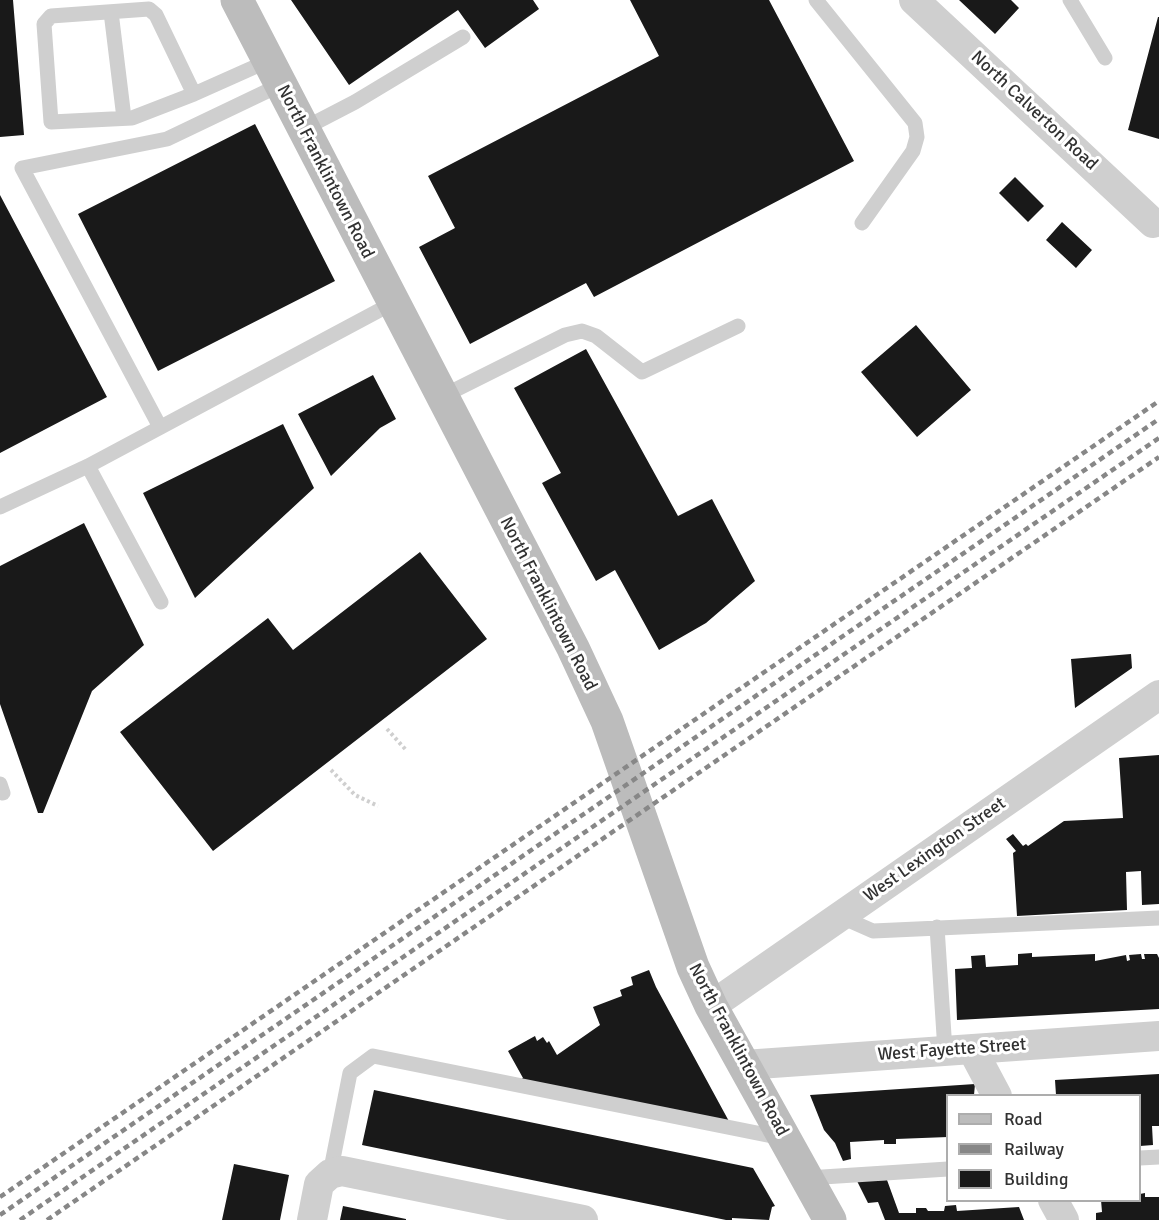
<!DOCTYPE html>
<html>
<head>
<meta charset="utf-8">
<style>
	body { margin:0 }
	#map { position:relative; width:1159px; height:1220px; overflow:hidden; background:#fff; font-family:Signika,sans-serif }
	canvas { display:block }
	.legend { position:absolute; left:946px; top:1094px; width:195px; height:108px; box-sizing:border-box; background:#fff; border:2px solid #adadad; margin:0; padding:8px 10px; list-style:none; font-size:18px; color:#323232 }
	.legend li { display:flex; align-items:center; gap:12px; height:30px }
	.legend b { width:30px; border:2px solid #adadad }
</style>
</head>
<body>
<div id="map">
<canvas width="1159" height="1220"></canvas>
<ul class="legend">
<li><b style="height:8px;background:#bcbcbc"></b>Road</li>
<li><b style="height:8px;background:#878787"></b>Railway</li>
<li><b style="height:16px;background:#191919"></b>Building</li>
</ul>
</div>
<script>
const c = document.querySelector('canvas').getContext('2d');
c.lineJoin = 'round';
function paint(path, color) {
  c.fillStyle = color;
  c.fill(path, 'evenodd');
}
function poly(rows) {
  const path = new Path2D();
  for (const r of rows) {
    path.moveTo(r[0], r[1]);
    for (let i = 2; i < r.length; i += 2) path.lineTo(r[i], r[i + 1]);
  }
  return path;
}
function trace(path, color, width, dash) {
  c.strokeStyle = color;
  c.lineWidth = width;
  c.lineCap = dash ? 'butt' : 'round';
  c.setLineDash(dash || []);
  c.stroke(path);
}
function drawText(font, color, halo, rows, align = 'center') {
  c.font = font + ' Signika,sans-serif';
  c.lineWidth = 6;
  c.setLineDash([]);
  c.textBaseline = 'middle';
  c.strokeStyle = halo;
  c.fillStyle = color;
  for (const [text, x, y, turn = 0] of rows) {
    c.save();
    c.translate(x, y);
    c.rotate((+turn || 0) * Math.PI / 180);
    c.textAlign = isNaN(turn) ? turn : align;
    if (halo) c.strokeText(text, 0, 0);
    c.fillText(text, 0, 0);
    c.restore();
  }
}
paint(poly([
	[0,0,13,0,24,135,0,137],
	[291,0,533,0,539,9,485,48,458,10,349,85],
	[630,0,769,0,854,161,594,297,586,283,470,344,419,247,455,228,428,176,659,56],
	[959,0,1011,0,1019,8,995,34],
	[1158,17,1159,17,1159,139,1128,130],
	[255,124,335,281,158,371,78,214],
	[1015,177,1044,206,1028,222,999,193],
	[0,195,107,397,0,453],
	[1062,222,1092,250,1076,268,1046,240],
	[916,325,971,390,917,437,861,372],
	[586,349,678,516,712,499,755,581,706,623,659,650,615,570,596,581,542,483,561,473,514,388],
	[373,375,396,419,380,428,331,476,298,414],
	[283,424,314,488,195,598,143,493],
	[84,523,144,645,92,691,43,813,38,813,0,704,0,566],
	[420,552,487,639,213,851,120,732,268,618,293,650],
	[1131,654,1132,668,1075,708,1071,659],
	[1159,755,1159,904,1142,905,1141,871,1126,872,1127,910,1017,916,1013,853,1016,851,1006,839,1013,834,1023,846,1026,844,1028,846,1064,821,1123,818,1119,758],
	[1032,953,1032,957,1095,954,1095,961,1126,955,1127,961,1130,960,1129,955,1141,954,1142,959,1145,959,1144,954,1157,954,1159,958,1159,1009,957,1020,955,969,972,968,971,956,985,955,986,967,1018,965,1018,954],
	[649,970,656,987,731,1125,517,1082,523,1078,508,1051,535,1036,537,1041,543,1037,547,1043,549,1041,557,1055,600,1025,593,1007,622,996,620,990,633,985,631,977],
	[1159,1074,1159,1126,1152,1126,1153,1145,1140,1146,1140,1095,1056,1095,1055,1080],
	[975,1084,974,1095,948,1096,948,1137,896,1139,896,1144,884,1144,884,1140,850,1142,851,1159,843,1161,835,1143,824,1130,810,1095],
	[374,1090,753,1168,775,1206,772,1207,769,1220,732,1218,732,1220,726,1220,362,1145],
	[234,1164,289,1175,280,1220,222,1220],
	[887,1180,899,1213,916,1213,916,1208,926,1208,928,1211,944,1211,945,1206,956,1205,957,1211,1019,1207,1024,1220,885,1220,878,1202,868,1203,857,1181],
	[1145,1193,1145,1197,1159,1197,1159,1220,1096,1220,1096,1213,1102,1212,1101,1200,1140,1200,1140,1194],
	[343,1206,406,1219,406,1220,340,1220]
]), '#191919');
trace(poly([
	[387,729,407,751],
	[331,770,355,795,378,806]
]), '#cfcfcf', 4, [3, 3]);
trace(poly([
	[816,0,915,123,917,137,913,151,862,223],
	[1070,0,1105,58],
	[111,12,124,118],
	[194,94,156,15,149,9,51,16,44,24,51,122,132,118,194,94,268,61],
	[303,129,355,102,463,37],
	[441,397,565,335,582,331,596,336,642,372,738,326],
	[160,427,22,168,167,139,280,85],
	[88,466,161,602],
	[0,507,88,466,393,303],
	[0,784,3,793],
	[839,916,873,931,1159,918],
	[937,927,945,1051],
	[1140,1158,1159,1157],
	[330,1174,350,1073,373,1056,782,1138],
	[807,1178,948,1169]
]), '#cfcfcf', 15);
trace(poly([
	[914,0,1153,223],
	[711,1006,1159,695],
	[972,1049,997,1096],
	[744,1065,1159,1036],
	[1053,1200,1064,1220],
	[312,1220,319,1184,330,1174,342,1171,583,1220]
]), '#cfcfcf', 30);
trace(poly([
	[237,0,573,648,607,721,693,967,711,1006,830,1220]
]), '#bcbcbc', 33);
trace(poly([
	[0,1197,1159,401],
	[0,1215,1159,419],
	[20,1220,1159,438],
	[47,1220,1159,457]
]), '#878787', 4.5, [6, 4.5]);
drawText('18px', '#323232', '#fff', [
	["North Calverton Road",1034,111,43],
	["North Franklintown Road",325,172,63],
	["North Franklintown Road",548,604,63],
	["West Lexington Street",935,850,-35],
	["North Franklintown Road",738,1050,62],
	["West Fayette Street",952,1050,-4]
]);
</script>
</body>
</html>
